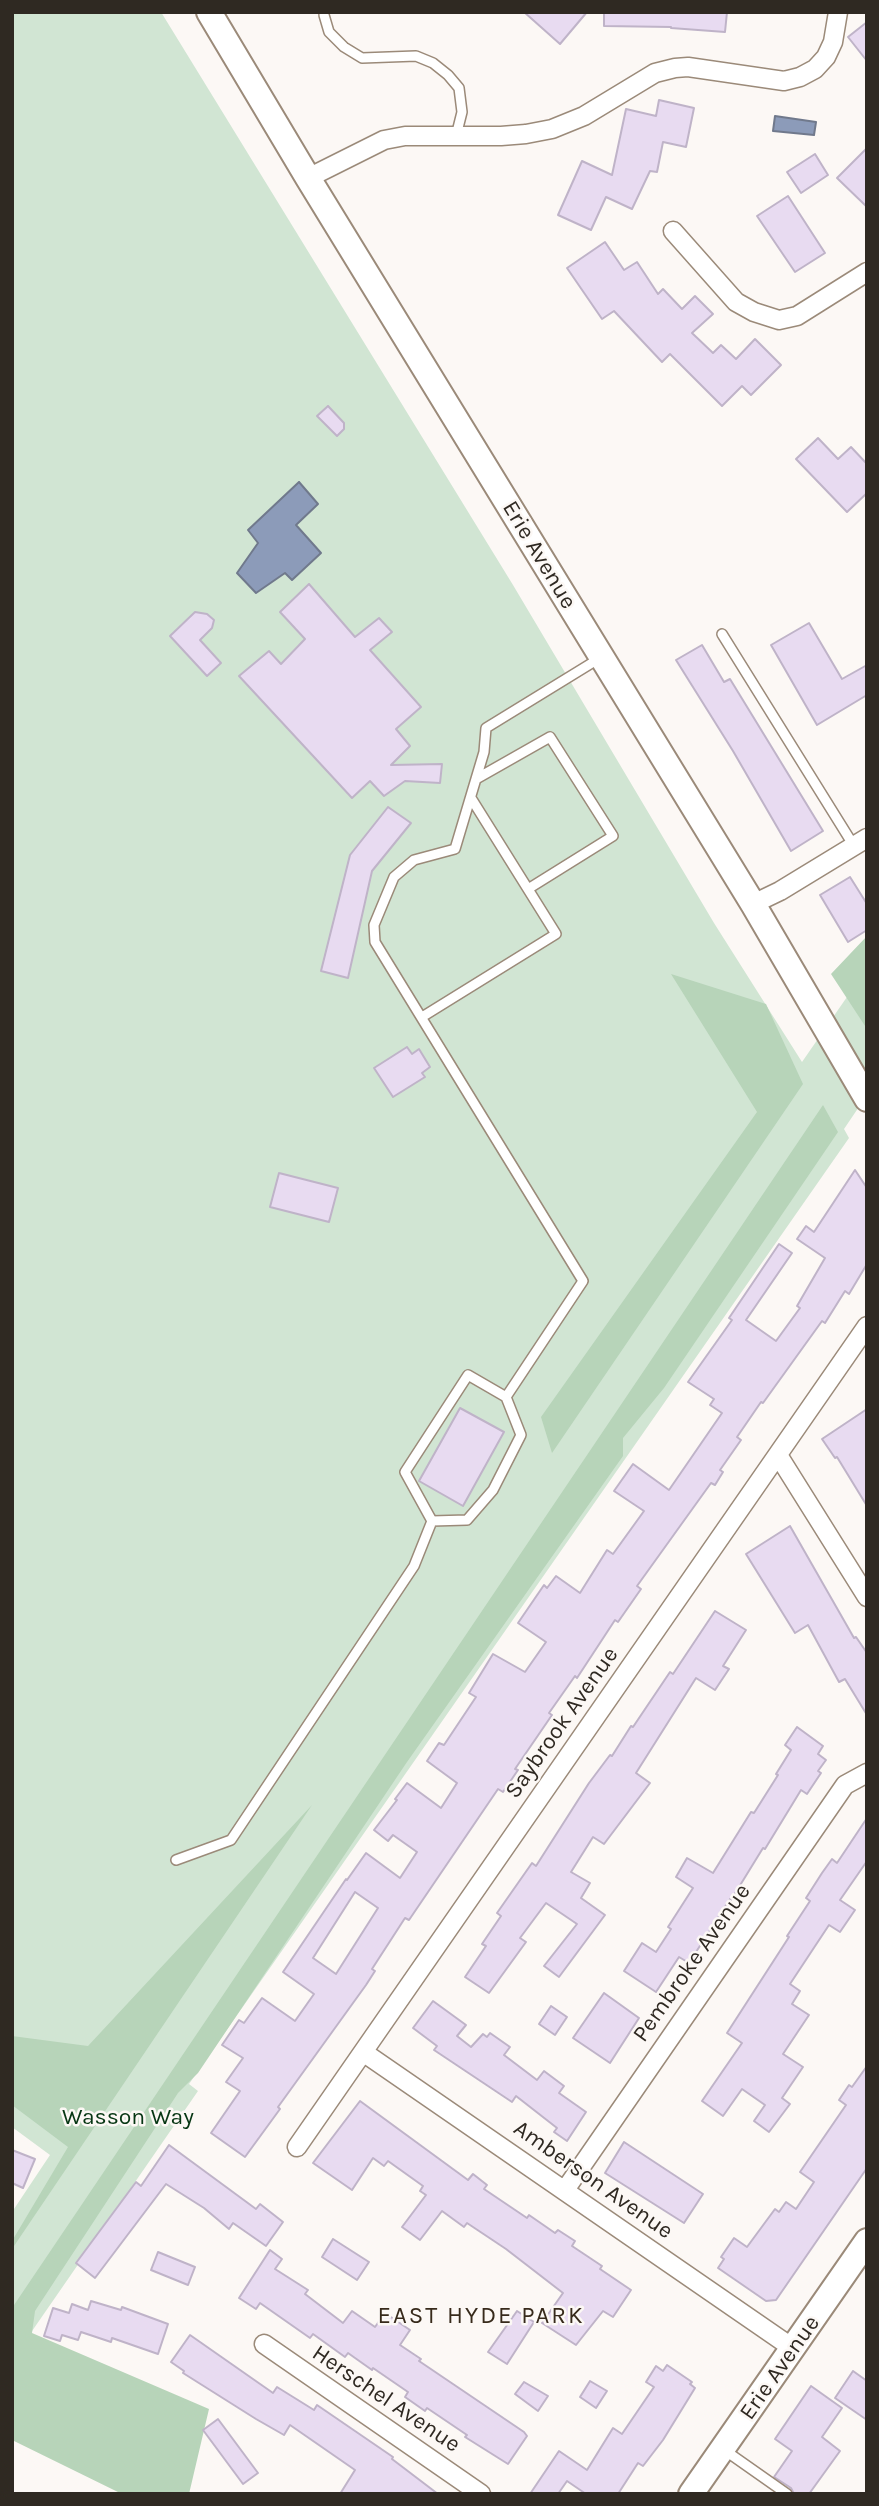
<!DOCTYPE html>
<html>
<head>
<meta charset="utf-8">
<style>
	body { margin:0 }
	#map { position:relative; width:879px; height:2506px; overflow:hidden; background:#fcf8f5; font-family:Karla,sans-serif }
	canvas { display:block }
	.frame { position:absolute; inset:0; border:14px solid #2f2922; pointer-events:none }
</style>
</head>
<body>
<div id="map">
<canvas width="879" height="2506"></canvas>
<div class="frame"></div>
</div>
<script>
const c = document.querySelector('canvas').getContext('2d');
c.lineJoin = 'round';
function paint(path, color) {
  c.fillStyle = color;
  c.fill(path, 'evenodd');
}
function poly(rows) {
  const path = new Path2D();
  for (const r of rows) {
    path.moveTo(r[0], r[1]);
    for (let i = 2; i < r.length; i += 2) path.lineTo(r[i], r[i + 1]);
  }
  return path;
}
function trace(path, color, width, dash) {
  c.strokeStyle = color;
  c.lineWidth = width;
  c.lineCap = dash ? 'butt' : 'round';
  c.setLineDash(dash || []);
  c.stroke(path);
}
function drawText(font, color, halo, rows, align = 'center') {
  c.font = font + ' Karla,sans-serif';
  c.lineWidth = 5;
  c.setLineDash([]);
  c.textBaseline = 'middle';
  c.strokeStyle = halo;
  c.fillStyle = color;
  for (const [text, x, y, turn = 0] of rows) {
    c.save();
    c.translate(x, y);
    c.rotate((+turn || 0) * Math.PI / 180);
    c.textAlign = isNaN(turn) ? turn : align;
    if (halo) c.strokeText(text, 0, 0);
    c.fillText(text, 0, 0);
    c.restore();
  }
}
paint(poly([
	[12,12,161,12,513,585,714,923,802,1062,867,968,867,1095,844,1129,849,1138,189,2084,198,2091,12,2360,12,2212,50,2155,12,2127]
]), '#d1e5d3');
paint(poly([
	[867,936,867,1029,831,974],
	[671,974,766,1004,803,1084,552,1453,541,1417,757,1112],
	[823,1105,838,1132,664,1388,623,1438,623,1456,407,1762,198,2073,178,2093,35,2311,32,2333,209,2409,189,2494,122,2494,12,2440,12,2308],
	[312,1805,12,2249,12,2241,68,2147,12,2105,12,2036,88,2046]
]), '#b7d4b9');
const water = poly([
	[775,116,816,122,814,135,773,131,775,116],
	[299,482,318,504,296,525,321,553,292,580,285,573,256,593,237,573,258,543,248,530,299,482]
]);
paint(water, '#8c9bb9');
trace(water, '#70798c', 2);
const building = poly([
	[524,12,587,12,560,44,524,12],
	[604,12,727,12,725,32,671,28,671,27,604,26,604,12],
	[867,22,867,61,848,37,867,22],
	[659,100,694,108,686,147,663,142,657,172,650,171,632,209,606,197,591,230,558,215,582,161,612,175,626,109,656,116,659,100],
	[867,148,867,207,837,178,867,148],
	[815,154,828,175,801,193,787,172,815,154],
	[788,196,825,253,795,272,757,216,788,196],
	[605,242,624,270,637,262,658,294,663,289,682,309,695,296,713,314,692,333,713,353,721,345,736,359,755,339,781,365,751,395,742,386,722,406,670,354,662,362,614,311,602,319,567,268,605,242],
	[328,406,344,423,344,429,337,436,317,416,328,406],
	[818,438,838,459,851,447,867,464,867,493,847,512,796,459,818,438],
	[309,584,355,637,379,618,392,632,370,650,421,707,396,729,410,746,391,765,442,764,440,783,405,781,384,796,370,781,352,798,239,676,269,651,281,664,305,639,280,612,309,584],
	[195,612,207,614,214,620,212,628,200,640,221,663,207,676,170,636,195,612],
	[809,623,842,679,867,665,867,695,817,725,771,645,809,623],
	[702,645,724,682,730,679,823,831,791,851,733,751,676,660,702,645],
	[388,807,411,823,372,871,348,978,321,971,350,855,388,807],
	[850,877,867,904,867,930,848,942,820,895,850,877],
	[407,1047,412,1054,419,1049,430,1067,422,1073,425,1077,393,1097,374,1068,407,1047],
	[855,1170,867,1188,867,1264,849,1294,845,1291,825,1323,822,1321,763,1403,761,1402,737,1437,741,1440,720,1470,723,1472,715,1485,711,1483,637,1586,641,1589,618,1622,615,1620,577,1678,575,1676,549,1713,552,1715,515,1769,518,1770,503,1792,498,1789,409,1920,405,1918,372,1969,375,1971,366,1985,278,2107,280,2109,245,2157,211,2133,240,2091,226,2082,243,2058,222,2045,239,2020,244,2023,262,1998,295,2021,314,1994,283,1972,346,1879,347,1880,366,1853,400,1878,417,1852,393,1835,388,1841,374,1830,397,1800,395,1799,407,1783,441,1808,457,1783,427,1761,439,1743,444,1745,476,1697,469,1693,493,1654,525,1672,546,1642,518,1623,544,1585,547,1588,556,1576,580,1593,607,1550,613,1554,644,1511,614,1491,633,1464,669,1490,722,1413,710,1405,714,1399,688,1382,732,1320,729,1318,779,1244,792,1253,746,1320,776,1341,800,1308,797,1306,825,1258,797,1239,806,1226,814,1232,855,1170],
	[355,1892,378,1908,336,1974,313,1958,355,1892],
	[279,1173,338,1188,329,1222,270,1207,279,1173],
	[460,1408,504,1432,463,1506,419,1481,460,1408],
	[867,1409,867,1506,837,1457,835,1458,822,1439,867,1409],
	[790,1526,854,1638,856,1637,867,1653,867,1715,845,1679,839,1682,808,1625,795,1633,746,1554,790,1526],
	[715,1611,746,1630,723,1666,729,1669,715,1690,696,1678,636,1773,650,1783,604,1844,593,1837,571,1872,590,1883,581,1898,605,1915,559,1977,544,1966,577,1924,546,1903,520,1938,526,1942,489,1993,465,1977,486,1946,482,1944,501,1916,497,1913,532,1863,536,1866,589,1783,610,1755,612,1756,631,1726,633,1727,670,1672,673,1674,715,1611],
	[797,1727,823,1746,818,1754,826,1760,818,1771,821,1773,807,1794,801,1790,765,1849,763,1848,731,1900,730,1899,689,1963,679,1957,656,1992,624,1971,642,1943,656,1952,671,1929,668,1927,693,1888,676,1877,687,1858,713,1873,751,1812,754,1813,778,1775,776,1774,791,1750,785,1745,797,1727],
	[867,1818,867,1861,840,1900,855,1910,840,1932,829,1925,790,1984,800,1991,792,2004,809,2015,783,2054,803,2067,782,2098,790,2104,769,2132,754,2121,765,2105,742,2089,723,2116,702,2101,742,2043,727,2033,789,1937,787,1936,810,1901,806,1898,822,1873,832,1859,837,1863,867,1818],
	[604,1993,639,2018,610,2063,573,2038,604,1993],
	[433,2001,466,2025,457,2036,471,2047,483,2034,487,2037,490,2033,510,2047,504,2055,537,2080,544,2071,564,2086,559,2093,586,2112,567,2141,554,2132,557,2128,516,2096,512,2102,434,2050,437,2046,413,2028,433,2001],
	[551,2006,567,2017,555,2035,539,2024,551,2006],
	[867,2066,867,2168,776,2300,766,2301,718,2268,724,2259,721,2257,734,2238,747,2247,775,2209,779,2212,786,2202,796,2209,814,2182,800,2172,846,2105,839,2100,849,2085,852,2087,867,2066],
	[360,2101,468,2180,473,2174,487,2185,484,2189,527,2218,529,2215,555,2233,558,2230,575,2241,572,2246,602,2266,600,2269,631,2290,613,2317,603,2311,576,2345,542,2323,563,2293,506,2249,467,2223,464,2227,442,2211,420,2240,402,2227,426,2195,420,2191,423,2186,388,2161,384,2166,373,2158,352,2190,313,2163,360,2101],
	[624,2142,703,2194,684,2223,605,2173,624,2142],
	[169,2145,256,2209,260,2204,283,2222,266,2246,233,2223,229,2229,204,2208,166,2184,95,2278,76,2263,136,2182,141,2186,169,2145],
	[12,2150,35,2159,23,2188,12,2183,12,2150],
	[333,2239,369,2262,357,2280,322,2257,333,2239],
	[270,2250,282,2259,275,2269,308,2290,305,2294,343,2323,352,2311,375,2327,385,2313,410,2330,400,2345,421,2359,419,2361,524,2432,527,2436,508,2464,465,2437,467,2435,427,2408,425,2411,405,2397,408,2392,373,2368,372,2370,348,2353,345,2357,313,2334,310,2338,260,2303,256,2309,239,2298,270,2250],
	[158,2252,195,2267,188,2285,151,2270,158,2252],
	[91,2301,121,2310,122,2307,168,2324,158,2354,112,2338,111,2342,81,2332,78,2340,62,2335,60,2341,44,2336,53,2308,69,2313,72,2304,88,2310,91,2301],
	[517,2311,534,2322,507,2364,488,2352,517,2311],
	[190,2335,273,2393,277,2387,314,2410,317,2405,393,2457,392,2459,438,2494,340,2494,355,2470,290,2425,284,2435,256,2419,183,2373,184,2371,171,2362,190,2335],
	[667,2365,692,2382,690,2384,695,2388,663,2440,643,2466,638,2463,618,2494,586,2494,567,2481,558,2494,530,2494,559,2451,587,2470,613,2428,622,2434,654,2387,646,2382,656,2366,663,2371,667,2365],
	[853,2371,867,2381,867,2420,835,2398,853,2371],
	[590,2381,607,2391,596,2408,580,2397,590,2381],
	[524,2382,548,2396,538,2411,515,2394,524,2382],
	[811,2386,842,2408,822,2437,840,2451,809,2494,794,2494,791,2488,774,2477,792,2451,775,2439,811,2386],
	[218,2419,258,2473,243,2484,203,2430,218,2419]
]);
paint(building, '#e8dbf1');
trace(building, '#bfb3c8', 2);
const lane = poly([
	[324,15,329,32,344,47,362,58,416,56,433,63,448,75,459,88,462,112,456,136],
	[722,634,854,846],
	[476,779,550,737,613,836,528,889],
	[422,1017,556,934,471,798],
	[432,1521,467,1520,493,1490,521,1435,506,1397],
	[176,1860,231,1840,414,1566,432,1521,405,1472,468,1375,506,1397,583,1281,375,942,374,925,394,877,414,860,455,849,484,752,486,728,600,658],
	[723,2449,787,2494]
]);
const street = poly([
	[308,178,384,140,405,136,501,136,526,134,552,129,584,116,655,73,675,68,688,67,784,81,800,77,815,69,826,57,833,42,838,12],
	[673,231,736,302,754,312,779,320,797,316,867,272],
	[753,904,780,891,867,838],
	[778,1455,867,1597],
	[363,2052,794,2349],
	[297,2147,867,1326],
	[565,2190,845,1785,867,1773],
	[264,2344,481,2494]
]);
const secondary = poly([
	[209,12,308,178,753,904,867,1099],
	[691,2494,867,2241]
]);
trace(lane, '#9b8a79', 12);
trace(street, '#9b8a79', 21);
trace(secondary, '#9b8a79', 28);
trace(lane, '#fff', 9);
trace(street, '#fff', 18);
trace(secondary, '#fff', 24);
drawText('23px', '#2f2922', '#fcf8f5', [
	["Erie Avenue",539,555,59],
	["Saybrook Avenue",562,1723,-55],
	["Pembroke Avenue",692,1963,-55],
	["Amberson Avenue",593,2180,35],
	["Erie Avenue",780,2368,-55],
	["Herschel Avenue",386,2399,34]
]);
drawText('23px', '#063613', '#fcf8f5', [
	["Wasson Way",128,2117]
]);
c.letterSpacing = '2px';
drawText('24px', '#372a1b', '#fcf8f5', [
	["EAST HYDE PARK",481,2316]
]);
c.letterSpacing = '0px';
</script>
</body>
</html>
